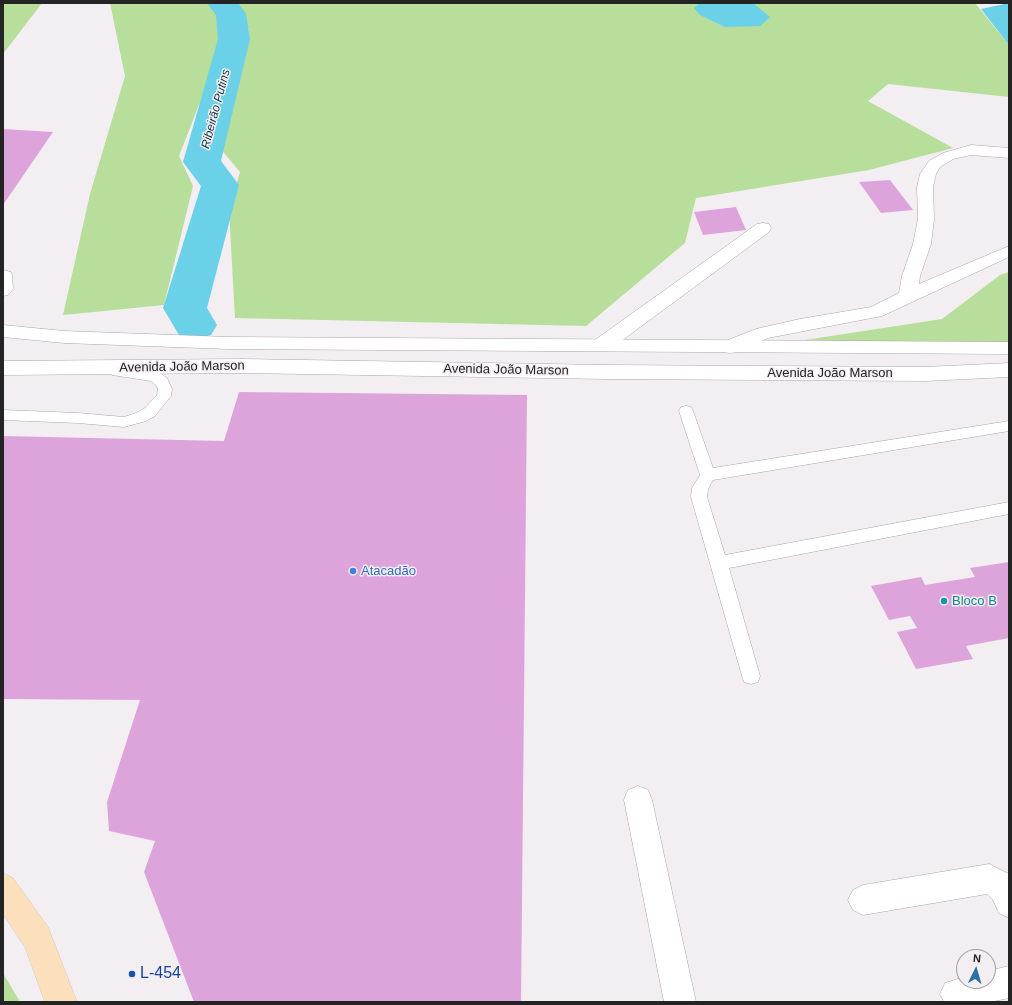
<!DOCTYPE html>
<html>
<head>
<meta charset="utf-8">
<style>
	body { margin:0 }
	#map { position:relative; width:1012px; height:1005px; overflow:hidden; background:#f3eef2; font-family:Helvetica,sans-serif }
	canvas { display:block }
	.frame { position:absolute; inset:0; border:4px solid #252425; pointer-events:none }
	.north { position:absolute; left:956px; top:949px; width:40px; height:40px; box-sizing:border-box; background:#f3eef2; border:1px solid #a19da0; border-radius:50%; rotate:5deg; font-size:11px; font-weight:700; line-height:16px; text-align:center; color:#252425 }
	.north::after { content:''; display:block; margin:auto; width:14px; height:18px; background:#2b71a6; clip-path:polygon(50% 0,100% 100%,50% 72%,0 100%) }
</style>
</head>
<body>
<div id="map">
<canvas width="1012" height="1005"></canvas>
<div class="frame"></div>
<div class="north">N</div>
</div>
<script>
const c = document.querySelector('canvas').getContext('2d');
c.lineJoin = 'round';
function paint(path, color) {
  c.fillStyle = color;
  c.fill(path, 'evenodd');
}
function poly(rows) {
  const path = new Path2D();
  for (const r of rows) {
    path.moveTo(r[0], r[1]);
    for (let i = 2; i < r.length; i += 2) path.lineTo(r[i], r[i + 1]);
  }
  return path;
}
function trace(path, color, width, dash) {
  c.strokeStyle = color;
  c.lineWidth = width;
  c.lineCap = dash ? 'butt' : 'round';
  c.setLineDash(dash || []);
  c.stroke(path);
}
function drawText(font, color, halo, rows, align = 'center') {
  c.font = font + ' Helvetica,sans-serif';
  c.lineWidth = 3;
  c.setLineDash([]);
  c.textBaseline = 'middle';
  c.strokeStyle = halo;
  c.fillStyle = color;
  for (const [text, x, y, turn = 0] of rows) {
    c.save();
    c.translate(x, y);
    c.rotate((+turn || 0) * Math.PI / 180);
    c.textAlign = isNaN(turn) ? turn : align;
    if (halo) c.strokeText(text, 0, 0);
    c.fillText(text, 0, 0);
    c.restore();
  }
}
paint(poly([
	[3,3,42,3,3,54],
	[110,3,210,3,217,13,223,43,179,156,193,186,164,305,63,315,90,194,125,76],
	[233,3,975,3,1009,45,1009,97,888,84,868,101,953,148,869,170,696,198,685,243,586,326,235,318,229,210,240,172,219,147,249,30],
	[1009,272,1009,346,805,340,942,319,1000,275],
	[3,973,20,1002,3,1002]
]), '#b7de9b');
paint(poly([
	[700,3,749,3,754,4,770,17,760,26,725,27,700,15,694,8],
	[1009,3,1009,45,981,9]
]), '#6bd1e8');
paint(poly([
	[207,3,238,3,246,14,250,39,221,161,239,185,207,308,217,325,211,335,195,340,179,335,163,308,201,186,183,162,218,39,216,15,207,3]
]), '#6bd1e8');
paint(poly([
	[3,129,53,132,3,205],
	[890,180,913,210,881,213,859,182],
	[736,207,746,230,703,235,694,212],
	[239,392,527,395,521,1002,194,1002,144,872,155,841,109,831,107,802,140,700,3,699,3,436,224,441],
	[1009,562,1009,638,966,646,973,659,916,669,897,632,917,628,910,616,889,620,871,586,921,577,925,585,975,577,970,568]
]), '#dda4dc');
const lane = poly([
	[3,270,11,272,12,275,13,289,8,295,3,296,3,270],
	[117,367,145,369,161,374,167,378,172,389,171,396,155,416,146,421,124,427,78,423,3,420,3,410,78,413,124,417,136,413,145,408,157,395,158,389,156,385,151,381,112,375,110,372,112,369,117,367],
	[686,406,691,407,693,411,713,468,1009,421,1009,431,713,480,708,489,707,497,725,555,1009,502,1009,514,729,568,760,676,758,682,751,684,744,682,742,676,691,497,692,488,700,475,679,411,681,407,686,406]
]);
const street = poly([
	[971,145,1009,148,1009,158,971,155,953,159,940,167,936,174,933,187,934,219,931,244,920,276,919,284,1009,246,1009,257,882,316,768,338,737,352,730,353,723,352,720,347,723,342,756,329,800,319,871,307,899,293,902,276,913,244,918,219,917,187,920,174,929,161,943,153,971,145],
	[763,223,769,224,771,228,769,232,609,350,602,351,595,350,593,345,595,340,757,224,763,223],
	[638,786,648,790,652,800,696,1002,664,1002,624,800,628,790,638,786],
	[989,864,1009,874,1009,918,999,913,993,900,987,894,863,915,853,910,848,900,853,890,863,885,989,864],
	[1009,966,1009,998,990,1002,944,1002,940,994,945,983,964,977,964,981,988,981,988,971,1009,966]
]);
const secondary = poly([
	[3,325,64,331,229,337,1009,342,1009,354,229,349,64,343,3,337,3,325],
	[242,359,606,365,925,367,1009,363,1009,377,925,381,606,379,242,373,3,375,3,361,242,359]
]);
const primary = poly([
	[3,873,13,878,48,927,77,1002,45,1002,25,947,3,914,3,873]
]);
trace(lane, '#a9a5a9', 1);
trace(street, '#a9a5a9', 1);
trace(secondary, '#a9a5a9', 1);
trace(primary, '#cbcacb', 1);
paint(lane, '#fff');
paint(street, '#fff');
paint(secondary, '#fff');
paint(primary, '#fce0bb');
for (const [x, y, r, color] of [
	[353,571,4,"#3f7fe0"],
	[944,601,4,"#0f9aa8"],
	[132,974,4,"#1a4fb4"]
]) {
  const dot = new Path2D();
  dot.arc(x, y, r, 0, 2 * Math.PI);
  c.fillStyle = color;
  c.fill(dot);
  trace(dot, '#f3eef2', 1.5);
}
drawText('italic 12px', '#073942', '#f3eef2', [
	["Ribeirão Putins",216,109,-75]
]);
drawText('13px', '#252425', '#f3eef2', [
	["Avenida João Marson",182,367,-1],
	["Avenida João Marson",506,370,1],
	["Avenida João Marson",830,373]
]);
drawText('13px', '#366cbe', '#f3eef2', [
	["Atacadão",361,571]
], 'left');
drawText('13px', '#0d838f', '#f3eef2', [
	["Bloco B",952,601]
], 'left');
drawText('16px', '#164399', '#f3eef2', [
	["L-454",140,974]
], 'left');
</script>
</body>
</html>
